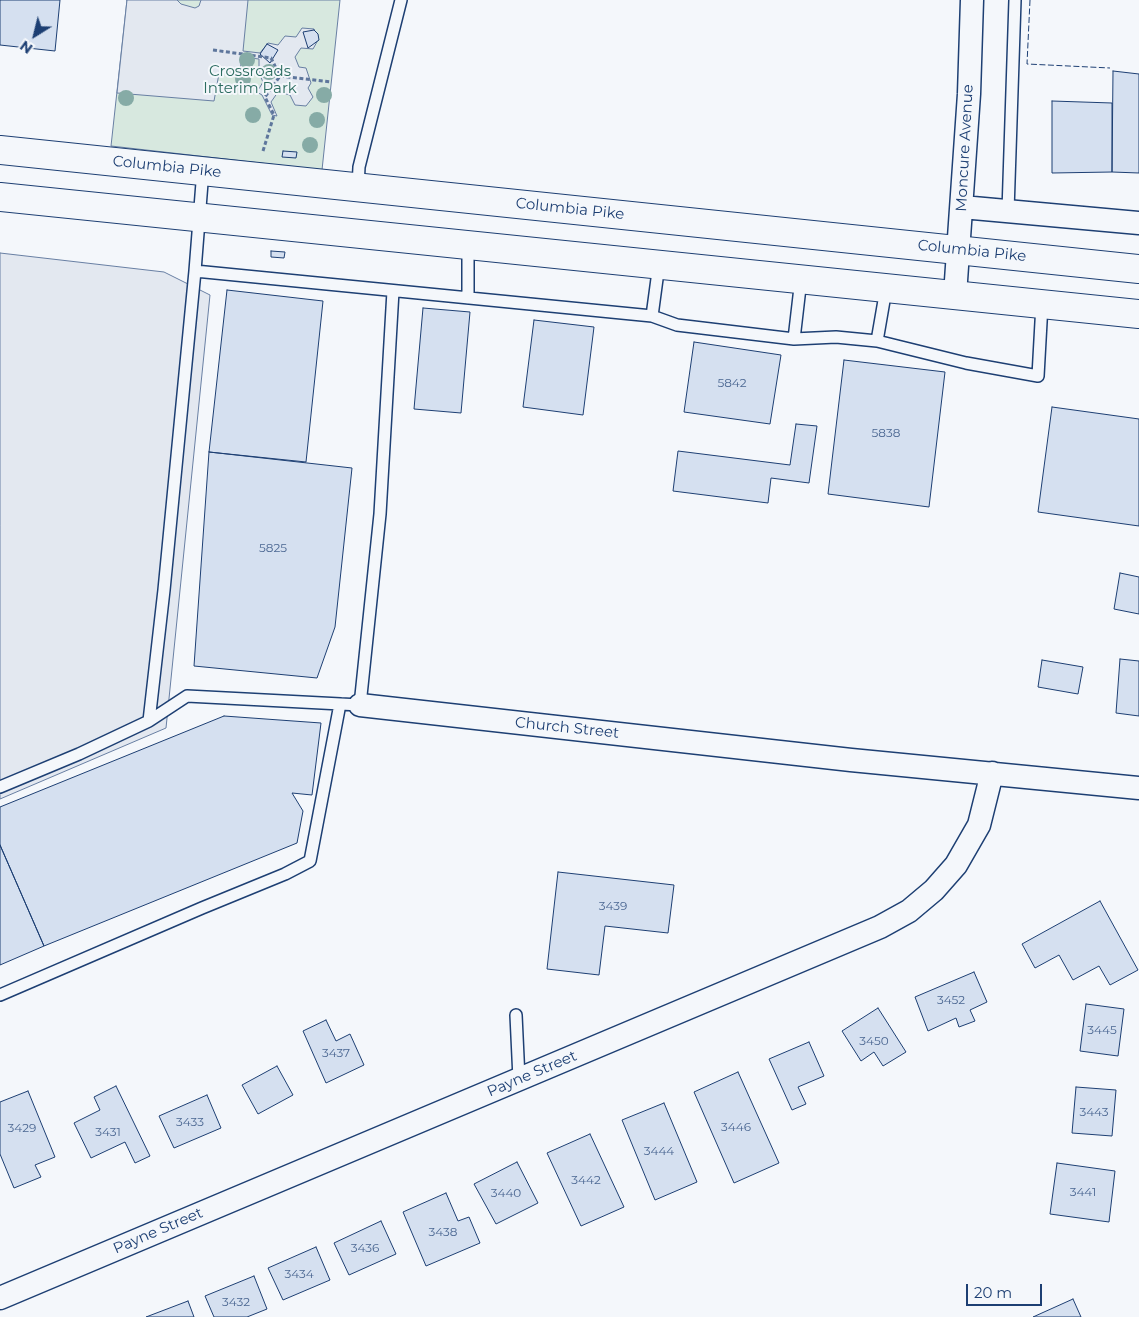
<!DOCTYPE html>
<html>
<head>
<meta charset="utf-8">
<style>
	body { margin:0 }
	#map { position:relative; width:1139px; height:1317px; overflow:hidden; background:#f4f7fb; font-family:Montserrat,sans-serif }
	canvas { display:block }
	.north { position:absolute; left:10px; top:10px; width:50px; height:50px; -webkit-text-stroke:4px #f4f7fb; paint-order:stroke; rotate:216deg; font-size:14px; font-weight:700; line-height:20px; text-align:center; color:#1d3f73 }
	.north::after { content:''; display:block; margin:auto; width:18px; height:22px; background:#1d3f73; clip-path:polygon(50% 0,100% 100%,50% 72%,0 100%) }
	.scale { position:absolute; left:966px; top:1284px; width:76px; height:22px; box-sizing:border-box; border:2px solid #1d3f73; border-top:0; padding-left:6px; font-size:15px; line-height:18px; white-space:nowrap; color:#1d3f73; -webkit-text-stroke:4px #f4f7fb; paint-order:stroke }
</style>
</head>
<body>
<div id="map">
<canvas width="1139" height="1317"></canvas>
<div class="north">N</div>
<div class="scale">20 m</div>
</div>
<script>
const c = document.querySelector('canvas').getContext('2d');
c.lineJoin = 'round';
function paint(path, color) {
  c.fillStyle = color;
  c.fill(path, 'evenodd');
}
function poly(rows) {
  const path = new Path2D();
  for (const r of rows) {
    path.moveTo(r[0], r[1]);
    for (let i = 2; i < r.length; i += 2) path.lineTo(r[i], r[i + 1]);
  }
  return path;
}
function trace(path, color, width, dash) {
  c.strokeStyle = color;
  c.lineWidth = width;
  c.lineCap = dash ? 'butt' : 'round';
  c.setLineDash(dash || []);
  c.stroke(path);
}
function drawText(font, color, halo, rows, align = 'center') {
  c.font = font + ' Montserrat,sans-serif';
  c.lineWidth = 4;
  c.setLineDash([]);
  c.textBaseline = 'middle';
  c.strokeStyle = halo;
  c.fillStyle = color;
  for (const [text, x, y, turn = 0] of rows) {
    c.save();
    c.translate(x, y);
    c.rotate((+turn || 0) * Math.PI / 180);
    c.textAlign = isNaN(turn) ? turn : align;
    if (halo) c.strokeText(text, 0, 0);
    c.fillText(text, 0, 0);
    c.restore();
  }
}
const green = poly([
	[127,0,340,0,322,170,111,146,127,0]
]);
paint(green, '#d7e8df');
trace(green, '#687fa3', 1);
const parking = poly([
	[127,0,177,0,181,4,195,8,199,6,201,0,248,0,243,51,260,53,268,43,278,45,285,36,296,37,302,28,314,29,318,40,313,49,301,48,295,57,299,67,306,68,311,83,308,88,313,97,306,106,295,105,290,95,278,92,271,102,277,116,272,115,262,95,257,92,263,82,259,73,259,59,242,57,240,71,220,68,214,101,117,93,127,0],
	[0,253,164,272,210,295,166,728,0,799,0,253]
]);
paint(parking, '#e3e8f0');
trace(parking, '#687fa3', 1);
const building = poly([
	[0,0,60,0,55,51,0,45,0,0],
	[314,30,318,34,319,40,308,48,303,32,314,30],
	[267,44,278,50,270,63,260,54,267,44],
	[1113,71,1139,74,1139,173,1112,172,1113,71],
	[1052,101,1112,103,1112,172,1052,173,1052,101],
	[283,151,297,152,296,158,282,157,283,151],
	[271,251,285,252,284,258,271,257,271,251],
	[227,290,323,301,306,462,209,452,227,290],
	[423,308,470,312,461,413,414,409,423,308],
	[534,320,594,327,583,415,523,407,534,320],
	[694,342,781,355,770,424,684,412,694,342],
	[844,360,945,372,929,507,828,494,844,360],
	[1052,407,1139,419,1139,526,1038,512,1052,407],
	[796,424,817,426,809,483,771,478,768,503,673,491,678,451,790,465,796,424],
	[209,452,352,468,335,627,317,678,194,666,209,452],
	[1120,573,1139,577,1139,614,1114,609,1120,573],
	[1120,659,1139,661,1139,716,1116,713,1120,659],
	[1042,660,1083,667,1078,694,1038,687,1042,660],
	[224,716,321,723,312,795,292,793,303,811,297,843,44,946,0,845,0,807,224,716],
	[0,845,44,946,0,965,0,845],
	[558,872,674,885,668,933,605,926,599,975,547,969,558,872],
	[1100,901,1138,970,1110,985,1099,966,1073,980,1059,955,1035,968,1022,944,1100,901],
	[974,972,987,1002,970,1010,975,1021,959,1027,956,1018,928,1031,915,997,974,972],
	[1086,1004,1124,1009,1118,1056,1080,1051,1086,1004],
	[878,1008,906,1052,883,1066,874,1052,861,1061,842,1031,878,1008],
	[326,1020,336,1041,350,1034,364,1065,326,1083,303,1031,326,1020],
	[809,1042,824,1076,798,1087,806,1104,792,1110,769,1059,809,1042],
	[277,1066,293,1095,258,1114,242,1085,277,1066],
	[738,1072,779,1163,734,1183,694,1092,738,1072],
	[116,1086,150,1156,135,1163,125,1142,91,1158,74,1123,100,1110,94,1097,116,1086],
	[1076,1087,1116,1090,1112,1136,1072,1133,1076,1087],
	[28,1091,55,1157,35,1165,41,1177,14,1188,0,1154,0,1102,28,1091],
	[207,1095,221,1128,174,1148,159,1116,207,1095],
	[664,1103,697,1182,655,1200,622,1120,664,1103],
	[590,1134,624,1207,581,1226,547,1153,590,1134],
	[517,1162,538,1203,496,1224,474,1184,517,1162],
	[1057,1163,1115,1171,1109,1222,1050,1214,1057,1163],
	[446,1193,458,1221,469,1217,480,1243,426,1266,403,1212,446,1193],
	[381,1221,396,1254,349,1275,334,1243,381,1221],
	[316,1247,330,1280,283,1300,268,1268,316,1247],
	[254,1276,267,1309,247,1317,214,1317,205,1296,254,1276],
	[1073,1299,1081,1317,1033,1317,1073,1299],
	[188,1301,194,1317,146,1317,188,1301]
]);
paint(building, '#d5e0f0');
trace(building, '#1d3f73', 1);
const lane = poly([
	[358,187,359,167,401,0],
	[1008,211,1015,0],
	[195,271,652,316,677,325,794,339,836,337,877,341,966,363,1038,376,1042,304],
	[468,298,468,245],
	[652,316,659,264],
	[794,339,801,279],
	[877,341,886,289],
	[149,721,187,696,360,705,380,514,393,291],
	[0,787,79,754,149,721,164,590,195,271,203,170],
	[0,995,202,908,285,874,310,861,340,704],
	[516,1015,519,1079]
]);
const street = poly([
	[962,207,1139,223],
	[955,295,969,94,972,0],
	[360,705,851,760,1139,788],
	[0,1298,880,927,909,911,934,890,956,865,979,825,992,773]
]);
const primary = poly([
	[0,150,1139,269],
	[0,197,1139,314]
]);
trace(lane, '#1d3f73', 14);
trace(street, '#1d3f73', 25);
trace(primary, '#1d3f73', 30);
trace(poly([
	[213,50,271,58,280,76],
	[280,76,331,82],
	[263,151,274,115,265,97,280,76]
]), '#5e769c', 3, [4, 2.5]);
trace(lane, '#f4f7fb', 11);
trace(street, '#f4f7fb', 22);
trace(primary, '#f4f7fb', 28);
trace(poly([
	[1030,0,1027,64,1110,68]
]), '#1d3f73', 1, [6, 2.5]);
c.fillStyle = '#86aba6';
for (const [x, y] of [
	[247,60],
	[269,72],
	[243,79],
	[324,95],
	[126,98],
	[253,115],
	[317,120],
	[310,145]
]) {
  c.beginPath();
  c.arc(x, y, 8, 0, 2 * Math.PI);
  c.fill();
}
drawText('12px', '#4b6792', null, [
	["5842",732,383],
	["5838",886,433],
	["5825",273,548],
	["3439",613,906],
	["3452",951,1000],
	["3445",1102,1030],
	["3450",874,1041],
	["3437",336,1053],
	["3443",1094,1112],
	["3433",190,1122],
	["3446",736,1127],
	["3429",22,1128],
	["3431",108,1132],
	["3444",659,1151],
	["3442",586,1180],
	["3441",1083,1192],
	["3440",506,1193],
	["3438",443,1232],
	["3436",365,1248],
	["3434",299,1274],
	["3432",236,1302]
]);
drawText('15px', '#2c6c60', '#f4f7fb', [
	["Crossroads",250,72],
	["Interim Park",250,89]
]);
drawText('15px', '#1d3f73', '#f4f7fb', [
	["Moncure Avenue",965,148,-87],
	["Columbia Pike",167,167,6],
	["Columbia Pike",570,209,6],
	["Columbia Pike",972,251,6],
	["Church Street",567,728,6],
	["Payne Street",532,1074,-23],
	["Payne Street",158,1231,-23]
]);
</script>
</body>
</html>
